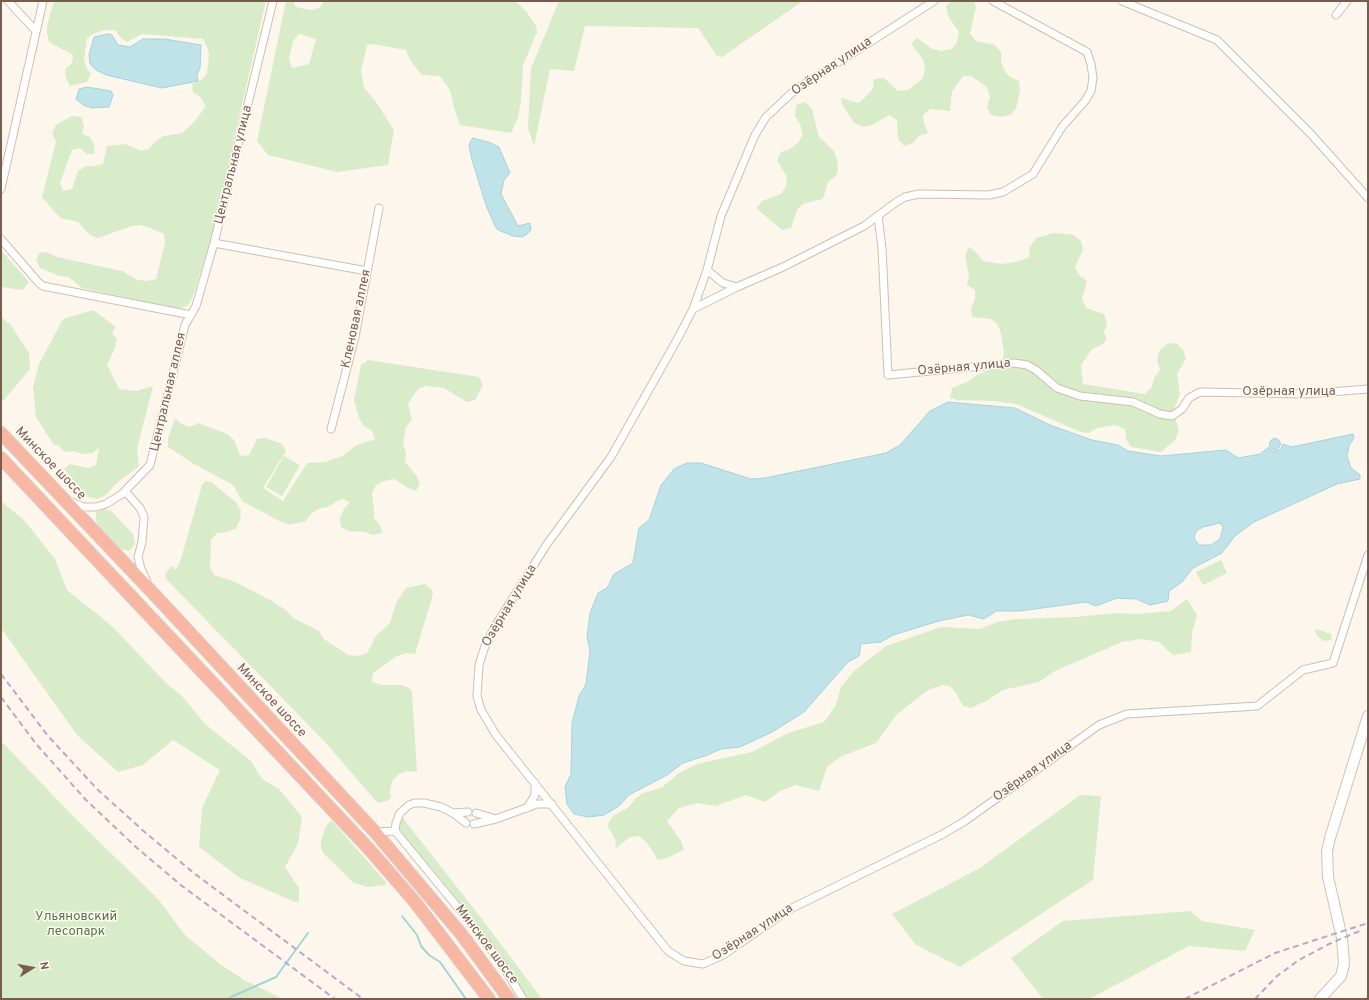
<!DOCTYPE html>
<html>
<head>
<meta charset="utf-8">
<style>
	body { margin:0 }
	#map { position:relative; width:1369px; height:1000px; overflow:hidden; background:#fdf6ec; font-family:Overpass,sans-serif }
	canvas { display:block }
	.frame { position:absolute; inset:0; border:2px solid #7a5c4d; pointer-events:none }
	.north { position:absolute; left:12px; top:948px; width:40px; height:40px; -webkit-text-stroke:3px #fffaf3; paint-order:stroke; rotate:79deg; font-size:11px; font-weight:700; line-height:16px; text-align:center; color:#7a5c4d }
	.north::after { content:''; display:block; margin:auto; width:14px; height:18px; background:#7a5c4d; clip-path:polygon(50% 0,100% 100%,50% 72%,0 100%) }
</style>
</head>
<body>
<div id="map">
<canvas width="1369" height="1000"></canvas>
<div class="frame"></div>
<div class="north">N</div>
</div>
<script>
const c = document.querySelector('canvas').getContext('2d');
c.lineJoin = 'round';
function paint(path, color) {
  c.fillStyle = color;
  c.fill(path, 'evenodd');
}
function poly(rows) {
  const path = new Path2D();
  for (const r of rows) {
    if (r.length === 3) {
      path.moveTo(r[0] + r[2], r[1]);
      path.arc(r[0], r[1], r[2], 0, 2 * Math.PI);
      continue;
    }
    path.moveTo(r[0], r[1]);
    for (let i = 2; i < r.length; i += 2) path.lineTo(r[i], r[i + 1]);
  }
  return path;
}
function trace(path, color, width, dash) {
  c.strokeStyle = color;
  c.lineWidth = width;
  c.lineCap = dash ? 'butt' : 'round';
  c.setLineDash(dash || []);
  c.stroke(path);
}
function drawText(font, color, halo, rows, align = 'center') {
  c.font = font + ' Overpass,sans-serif';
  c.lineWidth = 3;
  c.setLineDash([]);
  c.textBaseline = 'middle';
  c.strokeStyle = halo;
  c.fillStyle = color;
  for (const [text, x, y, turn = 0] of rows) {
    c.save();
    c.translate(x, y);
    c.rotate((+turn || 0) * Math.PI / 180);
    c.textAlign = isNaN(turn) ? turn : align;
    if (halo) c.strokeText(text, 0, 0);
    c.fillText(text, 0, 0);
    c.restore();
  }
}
paint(poly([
	[54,1,266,1,210,243,192,299,187,306,179,309,82,288,69,277,60,276,40,268,36,260,40,252,49,253,57,257,122,271,138,280,147,281,156,279,165,243,164,234,148,227,140,225,132,226,98,238,90,235,78,222,60,218,42,197,56,141,52,133,56,125,72,116,81,117,84,126,82,134,90,137,94,145,95,154,87,154,80,148,72,150,60,183,63,191,72,189,78,171,86,166,95,166,103,164,107,146,125,144,141,151,149,149,155,142,163,136,182,133,195,121,206,106,201,98,193,92,192,84,201,80,207,74,209,55,207,47,203,39,142,34,127,42,120,37,115,30,106,30,95,33,87,38,84,59,86,67,91,74,87,82,70,86,66,78,65,69,72,63,73,55,49,42,47,33,47,25],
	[286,1,293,1,296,7,311,10,319,8,324,1,515,1,526,11,536,26,537,32,523,65,521,100,518,118,511,133,460,125,454,108,450,90,440,76,422,75,410,60,406,50,372,44,367,45,361,71,364,88,376,102,394,130,388,165,337,172,268,155,257,141],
	[299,34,316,39,309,64,292,68,289,59,293,41],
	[559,1,803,1,722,57,717,56,698,28,585,26,574,71,550,69,534,146,528,128,531,68],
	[952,1,974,1,976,7,970,34,976,41,995,45,1001,52,1001,61,1004,70,1010,77,1019,81,1020,91,1016,109,1010,115,1001,117,991,115,987,107,990,97,987,87,971,76,963,76,952,92,950,111,930,109,923,115,924,123,928,133,919,136,913,143,904,146,898,139,897,120,889,115,872,125,863,127,854,123,842,104,841,98,859,103,873,89,874,79,884,78,898,91,908,90,923,78,925,69,923,59,911,44,917,38,932,49,942,51,952,49,957,42,959,32,948,16,946,6],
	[805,102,812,109,819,137,833,150,837,159,838,168,836,176,828,182,823,199,803,204,797,210,791,228,782,230,756,208,762,201,781,194,786,186,787,177,777,160,781,152,790,149,798,143,803,134,800,124,795,116,796,105],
	[1054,233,1074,235,1081,241,1083,250,1075,267,1080,276,1087,281,1082,299,1086,308,1104,314,1107,323,1104,332,1107,340,1100,346,1092,349,1081,365,1083,384,1145,394,1152,387,1154,378,1160,370,1157,360,1159,351,1167,344,1176,343,1183,350,1186,358,1177,374,1180,394,1173,412,1179,430,1175,440,1161,452,1131,447,1126,439,1125,429,1115,425,1097,428,1089,433,1081,432,1016,404,995,401,957,400,950,398,952,388,969,381,977,375,994,368,1002,362,1004,353,1001,334,998,325,991,319,972,317,971,308,975,299,975,290,967,285,969,275,965,256,969,247,977,253,983,261,1002,264,1020,261,1029,257,1030,247,1036,238],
	[1,250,29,282,23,290,1,287],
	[93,310,116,327,112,333,117,339,115,348,107,365,119,389,136,391,153,386,137,449,139,466,117,483,105,496,97,499,88,497,64,469,70,464,88,468,96,465,99,448,92,453,83,454,74,451,65,452,58,445,54,445,36,417,33,387,39,364,63,319],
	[1,317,10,324,29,353,30,369,3,401,1,399],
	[368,360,479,377,483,385,475,400,467,402,444,388,426,386,418,389,413,396,408,404,412,420,406,427,403,444,406,453,405,462,416,475,420,483,416,491,408,488,394,479,384,481,376,485,372,493,374,510,374,518,380,525,382,533,373,535,365,532,348,531,341,527,340,518,344,509,350,502,342,499,327,507,318,509,311,514,306,521,289,525,281,522,242,501,233,485,194,464,168,447,168,438,175,418,181,424,190,427,198,423,227,434,234,440,240,456,249,455,257,439,266,438,282,444,286,451,263,488,283,501,307,463,325,462,342,456,357,445,375,439,372,431,364,426,359,418,354,400,361,365],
	[284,456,300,465,282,496,266,487],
	[206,481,211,482,236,502,241,511,240,520,236,528,227,532,217,533,211,540,210,568,214,575,233,581,272,601,287,611,293,618,319,631,324,639,348,655,358,656,367,653,376,636,390,623,396,603,406,588,425,584,433,591,432,598,415,654,406,653,397,656,373,673,372,682,382,685,401,685,409,688,412,692,417,772,408,771,399,774,393,780,390,789,391,798,386,801,379,803,375,800,325,742,166,579,165,573,172,566,176,570,180,562,202,485],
	[1,501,24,520,55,559,67,590,113,627,165,682,183,697,205,724,251,761,262,779,279,789,302,817,298,844,285,867,299,888,299,902,295,902,240,878,199,847,202,808,220,770,173,740,143,765,118,772,77,735,1,628],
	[103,509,111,511,133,534,135,544,129,551,120,549,98,525,96,521,96,513],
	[1221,560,1227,573,1203,585,1196,572],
	[1187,599,1197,615,1192,633,1191,652,1173,655,1159,642,1141,639,1122,642,1055,671,1039,682,1003,690,988,700,971,708,963,706,956,693,950,686,943,685,928,690,897,714,876,743,842,756,827,767,819,791,796,785,780,791,765,802,746,795,716,806,697,803,679,808,667,821,681,841,684,850,667,858,658,860,647,843,639,836,630,837,615,849,616,841,607,825,613,816,629,807,635,799,643,793,661,788,679,773,697,764,752,752,788,733,824,722,836,705,841,687,854,671,886,646,941,627,980,629,997,622,1015,619,1076,617,1117,613,1136,614,1171,611],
	[1315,629,1332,634,1331,640,1324,641,1317,636],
	[1,741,73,816,158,899,185,935,220,964,244,980,283,999,1,999],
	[1080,795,1101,796,1093,880,960,967,916,945,892,914,980,868],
	[402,817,482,919,542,999,527,999,495,949,444,883,401,834,399,827],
	[331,820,386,882,385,885,368,887,354,883,324,854,321,848,321,841,325,828],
	[1190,911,1202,921,1255,930,1245,951,1189,946,1089,999,1043,999,1011,958,1063,921]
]), '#d8ecc9');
const water = poly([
	[107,34,112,35,118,45,130,47,143,39,165,39,201,45,200,68,197,75,198,81,162,88,106,75,96,70,90,64,89,55,94,37,107,34],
	[87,87,111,91,113,95,109,107,92,108,83,105,76,99,79,89,87,87],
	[473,138,491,143,499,147,510,173,504,180,501,194,518,226,530,223,531,230,526,235,522,237,513,236,498,230,495,226,486,205,472,160,469,146,470,142,473,138],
	[948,402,1015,408,1050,425,1092,440,1118,445,1128,451,1161,456,1226,450,1238,458,1260,454,1269,447,1272,451,1277,451,1281,449,1283,444,1292,447,1353,434,1354,438,1349,446,1347,456,1351,468,1360,475,1360,479,1337,484,1254,522,1235,536,1222,553,1193,568,1182,582,1169,591,1168,601,1150,605,1136,599,1117,598,1096,606,1086,602,1020,611,996,611,984,619,968,615,939,621,893,635,881,642,861,644,859,656,848,662,804,712,772,732,740,747,721,749,705,756,683,763,667,775,629,795,619,806,604,815,588,817,574,814,567,804,565,787,571,774,572,723,579,696,586,684,590,651,587,637,590,613,598,593,607,588,614,574,633,563,639,528,649,520,661,485,674,469,687,463,701,463,751,479,765,478,886,453,900,445,930,411,948,402],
	[1220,523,1223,527,1220,539,1211,545,1199,545,1194,538,1196,531,1203,527,1220,523],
	[1275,444,5.5]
]);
paint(water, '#bfe3e8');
trace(water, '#a5d3da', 1);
trace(poly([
	[402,916,417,935,421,946,429,955,440,962,466,999],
	[230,999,231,997,276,977,308,933]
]), '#a5d3da', 2);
const street = poly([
	[8,1,36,31],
	[934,1,795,90,766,117,755,135,721,216,707,270,693,309,678,338,611,457,547,544,494,628,485,646,479,665,477,696,481,710,496,735,668,951,684,961,703,964,723,955,788,910,943,834,965,821,1099,725,1127,714,1257,706,1303,670,1333,663,1368,555],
	[1122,1,1217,40,1310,133,1368,198],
	[1336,15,1347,1],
	[1,189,43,1],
	[878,216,882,248,888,375,1014,363,1027,365,1036,370,1057,388,1080,396,1133,402,1160,414,1172,416,1182,409,1189,398,1200,392,1305,394,1368,389],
	[1,239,38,282,43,286,191,315],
	[214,243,367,271],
	[707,270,723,283,737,287],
	[693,309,737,287,783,267,864,226,895,203,905,197,919,194,989,195,1003,192,1033,174,1062,127,1085,101,1091,91,1093,78,1091,64,1087,52,993,1],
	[331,429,355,337,379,208],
	[125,491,140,508,144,517,142,542,138,557,141,569,147,582],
	[70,501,83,507,96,507,106,504,122,494,150,465,185,325,196,306,214,243,273,1],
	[527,808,535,795,535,783],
	[453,813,468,812],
	[476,813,496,819],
	[474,824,496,819,537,804,552,804],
	[395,831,396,823,400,813,409,805,415,803,424,803,441,807,453,813,466,823],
	[375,832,395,831,469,921,502,964,523,999]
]);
const secondary = poly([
	[1320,999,1341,976,1344,964,1342,938,1328,877,1327,851,1330,838,1368,716]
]);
const highway = poly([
	[1,433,151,591,375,832,462,935,509,999],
	[1,458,369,849,415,902,489,999]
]);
trace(street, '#d1beb0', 9);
trace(secondary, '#d6c0b0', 12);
trace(highway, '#dad1cd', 14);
trace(street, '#fff', 7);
trace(secondary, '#fff', 10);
trace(highway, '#f7b7a3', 12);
trace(poly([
	[1,674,48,736,98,790,147,834,195,874,363,999],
	[1,697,37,745,86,800,137,848,182,886,335,999],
	[1185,999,1275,953,1368,923],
	[1255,999,1277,976,1299,960,1329,944,1362,930]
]), '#b9a8c9', 2, [6, 4]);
drawText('13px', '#7a5c4d', '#fffaf3', [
	["Озёрная улица",832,67,-34],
	["Центральная улица",234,165,-76],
	["Кленовая аллея",357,319,-78],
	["Озёрная улица",964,368,-5],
	["Центральная аллея",169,392,-77],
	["Озёрная улица",1289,392],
	["Минское шоссе",50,464,46],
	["Озёрная улица",510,606,-59],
	["Минское шоссе",271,701,47],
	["Озёрная улица",1033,772,-36],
	["Озёрная улица",753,933,-33],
	["Минское шоссе",486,945,53]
]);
drawText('13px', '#537a41', '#fffaf3', [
	["Ульяновский",76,917],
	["лесопарк",76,932]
]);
</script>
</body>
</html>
